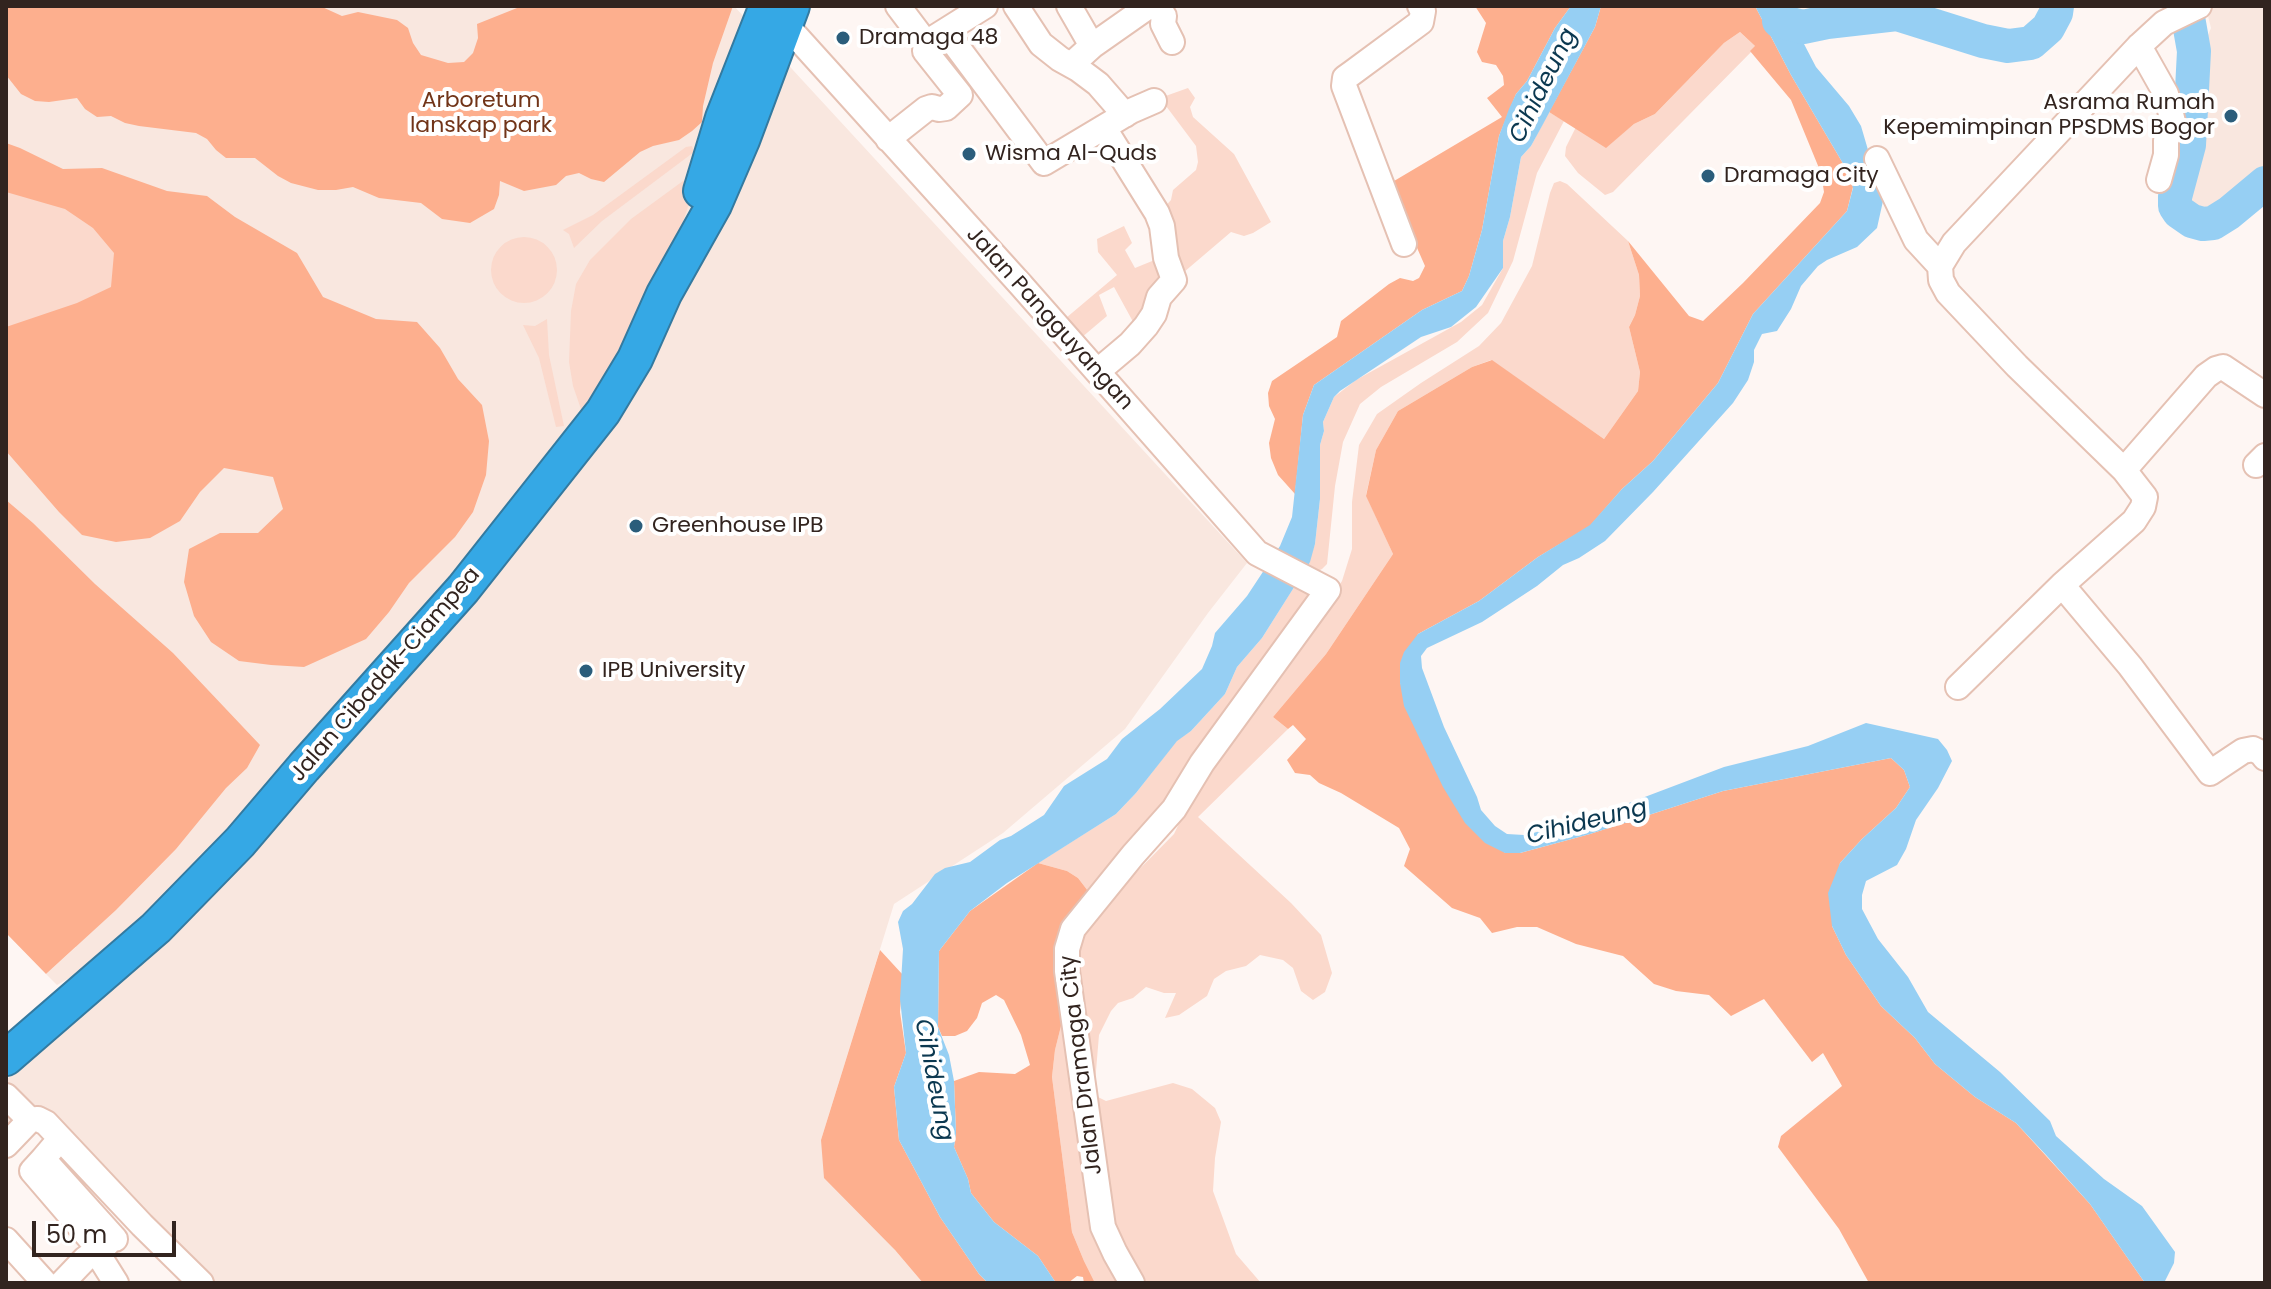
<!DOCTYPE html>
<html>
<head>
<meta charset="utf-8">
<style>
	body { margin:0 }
	#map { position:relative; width:2271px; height:1289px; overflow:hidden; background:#fef6f3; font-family:Poppins,sans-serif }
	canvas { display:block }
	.frame { position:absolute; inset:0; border:8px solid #32241f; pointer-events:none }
	.scale { position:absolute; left:32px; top:1221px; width:144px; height:36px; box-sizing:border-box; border:4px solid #32241f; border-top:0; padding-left:10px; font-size:24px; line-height:28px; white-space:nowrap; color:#32241f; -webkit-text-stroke:6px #fff; paint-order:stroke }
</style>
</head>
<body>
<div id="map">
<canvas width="2271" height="1289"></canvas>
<div class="frame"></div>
<div class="scale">50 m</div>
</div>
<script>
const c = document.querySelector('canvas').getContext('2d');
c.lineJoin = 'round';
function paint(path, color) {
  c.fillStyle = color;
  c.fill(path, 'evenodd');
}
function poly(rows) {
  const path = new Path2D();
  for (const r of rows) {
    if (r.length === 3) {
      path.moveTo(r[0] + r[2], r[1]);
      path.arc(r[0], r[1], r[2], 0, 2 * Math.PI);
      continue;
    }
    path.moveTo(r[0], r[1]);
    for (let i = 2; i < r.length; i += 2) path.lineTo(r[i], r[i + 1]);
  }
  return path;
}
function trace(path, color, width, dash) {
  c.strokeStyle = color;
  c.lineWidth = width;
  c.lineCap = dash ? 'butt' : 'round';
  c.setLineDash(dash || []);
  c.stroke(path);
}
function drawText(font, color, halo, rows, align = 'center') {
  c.font = font + ' Poppins,sans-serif';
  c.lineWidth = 8;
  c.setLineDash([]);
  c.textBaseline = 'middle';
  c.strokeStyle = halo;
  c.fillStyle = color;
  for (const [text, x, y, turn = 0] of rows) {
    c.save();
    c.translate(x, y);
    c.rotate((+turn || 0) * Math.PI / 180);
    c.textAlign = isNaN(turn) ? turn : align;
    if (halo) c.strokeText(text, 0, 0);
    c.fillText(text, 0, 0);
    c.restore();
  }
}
paint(poly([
	[6,6,734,6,1247,563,1208,613,1125,729,1003,833,894,904,821,1140,895,1250,923,1283,202,1283,27,1107,6,1139,6,1080,115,984,80,972,57,985,46,974,76,947,6,928],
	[2215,6,2265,6,2265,169,2230,202,2214,214,2201,218,2190,214,2185,209,2184,198,2196,137,2204,45,2211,28,2207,12]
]), '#f9e7df');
paint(poly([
	[1740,32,1756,47,1613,192,1605,195,1578,173,1565,156,1566,147,1576,127,1606,147,1634,124,1655,114,1724,43],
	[1188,88,1195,98,1190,107,1193,117,1234,154,1271,222,1253,233,1244,236,1231,232,1177,278,1161,211,1171,200,1173,190,1196,170,1198,162,1196,146,1160,98],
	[1549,112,1564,121,1537,173,1513,261,1488,313,1457,342,1381,387,1360,404,1343,442,1335,486,1327,564,1322,569,1316,572,1306,568,1315,544,1320,499,1320,445,1324,431,1323,422,1334,397,1356,380,1461,322,1482,305,1503,268,1503,241,1510,217,1521,157,1531,146],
	[692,146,694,152,602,221,574,248,569,234,563,230,593,215,686,147],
	[6,158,158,252,6,367],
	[693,178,694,189,664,278,583,415,573,386,569,362,571,311,576,284,590,260,631,219,683,181],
	[1560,181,1567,184,1628,241,1639,275,1640,296,1635,315,1629,327,1640,372,1638,391,1604,439,1491,360,1472,367,1398,411,1376,450,1366,495,1393,554,1326,654,1273,717,1288,729,1198,817,1291,903,1321,935,1332,973,1325,992,1313,1000,1301,991,1293,968,1283,960,1260,955,1246,966,1226,971,1214,979,1207,996,1179,1015,1165,1018,1176,993,1164,993,1146,987,1133,998,1118,1003,1111,1011,1099,1035,1094,1095,1106,1101,1173,1083,1192,1089,1215,1108,1221,1122,1215,1158,1213,1191,1236,1254,1261,1283,1141,1283,1119,1243,1111,1213,1094,1095,1075,962,1082,934,1114,895,1174,834,1199,782,1293,653,1342,581,1352,549,1352,502,1359,445,1377,414,1421,383,1479,346,1501,323,1532,266,1550,193,1554,183],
	[1124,226,1132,243,1125,250,1135,268,1162,257,1172,278,1137,329,1114,287,1099,295,1107,316,1081,338,1066,318,1117,275,1098,252,1097,239],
	[524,270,33],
	[547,319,549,355,564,426,556,427,539,358,523,325,535,326],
	[1296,584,1309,588,1313,597,1217,734,1141,833,1096,884,1088,891,1078,878,1067,871,1038,863,1116,814,1136,793,1177,740,1191,731,1225,694,1237,667,1262,638],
	[1063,1018,1120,1283,1095,1283,1084,1261,1072,1232,1052,1077,1055,1050]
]), '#fbd9cc');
paint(poly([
	[6,6,320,6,342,16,358,12,397,20,408,28,413,43,421,55,448,63,464,62,473,53,478,38,477,24,522,6,733,6,713,63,703,106,702,122,692,131,679,140,653,146,640,152,604,182,591,179,579,173,566,176,556,185,524,191,500,181,499,195,494,209,470,223,442,219,421,203,379,198,353,187,336,190,318,190,291,183,278,176,255,158,226,158,216,150,207,139,196,133,139,126,125,123,111,116,97,117,85,109,77,98,49,102,35,101,21,94,6,75],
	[1475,6,1571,6,1555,28,1527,81,1516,94,1499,136,1482,230,1469,276,1462,291,1422,310,1314,385,1303,415,1295,494,1278,475,1271,458,1269,443,1275,419,1269,406,1268,393,1272,381,1337,337,1341,321,1389,284,1400,278,1413,281,1419,278,1425,266,1389,184,1502,117,1487,98,1504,85,1503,76,1496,65,1482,62,1477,52,1486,23],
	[1601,6,1755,6,1791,75,1848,172,1853,187,1847,211,1753,314,1718,383,1653,461,1622,489,1590,526,1538,557,1479,601,1418,634,1400,683,1505,853,1520,853,1590,834,1723,791,1891,758,1904,770,1910,787,1896,808,1862,839,1840,863,1832,926,1846,955,1881,1006,1915,1038,1935,1064,1975,1097,2016,1123,2090,1204,2145,1283,1869,1283,1839,1229,1778,1147,1781,1136,1842,1086,1823,1053,1812,1062,1764,999,1731,1016,1709,995,1676,991,1654,984,1623,956,1576,944,1537,927,1517,927,1492,933,1480,918,1452,908,1404,866,1410,849,1399,828,1341,793,1319,783,1310,775,1295,773,1287,760,1306,739,1293,725,1288,729,1273,717,1326,654,1393,554,1366,496,1376,450,1398,411,1472,367,1492,360,1604,439,1638,391,1640,372,1629,327,1635,315,1640,296,1639,275,1628,241,1689,316,1703,321,1743,283,1820,203,1824,192,1821,173,1791,100,1750,51,1755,46,1740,32,1724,43,1655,114,1634,124,1606,148,1549,112,1595,27],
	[6,143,20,148,63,169,102,168,167,191,207,196,235,217,297,253,323,297,376,319,417,322,440,348,458,379,482,405,489,441,486,475,473,512,455,537,409,583,389,612,366,639,304,667,271,665,239,661,211,642,194,616,184,582,189,549,220,533,258,533,283,509,273,477,224,468,200,492,180,521,150,538,116,542,82,535,59,512,6,451,6,327,77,303,111,287,114,253,93,228,65,209,6,192],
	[6,500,33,523,95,584,173,653,260,745,247,768,226,788,176,849,116,910,46,974,6,933],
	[1038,863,1067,871,1078,878,1088,891,1065,922,1063,1018,1055,1050,1052,1077,1072,1232,1084,1261,1095,1283,1084,1283,1083,1277,1077,1276,1068,1283,1056,1283,1038,1256,994,1222,971,1193,968,1179,954,1147,956,1133,954,1081,979,1072,1015,1074,1030,1065,1021,1035,1004,1000,996,995,982,1003,977,1018,967,1031,955,1036,942,1036,938,1027,939,951,970,911],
	[880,950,903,975,900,1012,906,1053,894,1087,899,1140,940,1217,979,1274,988,1283,923,1283,895,1250,824,1178,821,1140]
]), '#fdaf8e');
paint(poly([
	[1571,6,1601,6,1595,27,1542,126,1531,146,1521,157,1510,217,1503,241,1503,268,1476,307,1451,327,1421,337,1340,391,1334,397,1323,422,1324,431,1320,445,1320,499,1315,544,1310,562,1262,638,1237,667,1225,694,1191,731,1177,741,1136,793,1116,814,1007,883,970,911,939,951,938,1027,949,1055,954,1081,956,1133,954,1147,968,1179,971,1193,994,1222,1038,1256,1056,1283,988,1283,979,1274,940,1217,899,1140,894,1087,906,1053,900,999,903,949,898,922,903,911,912,904,935,874,945,868,970,862,1000,840,1011,836,1044,815,1064,786,1107,759,1122,739,1160,709,1202,669,1212,646,1215,633,1247,596,1280,546,1292,517,1303,415,1314,385,1422,310,1462,291,1469,276,1482,230,1499,136,1509,109,1516,94,1527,81,1555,28],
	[1755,6,1786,6,1791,19,1816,67,1849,106,1861,126,1883,201,1877,228,1857,247,1827,260,1818,266,1801,286,1791,309,1777,331,1762,334,1754,350,1754,362,1748,380,1733,403,1653,492,1605,541,1579,558,1563,565,1537,586,1482,622,1427,648,1421,656,1422,668,1444,727,1477,797,1481,810,1495,826,1507,834,1524,835,1576,823,1724,767,1808,746,1866,723,1938,739,1947,750,1952,761,1938,788,1916,820,1906,849,1897,865,1866,881,1862,895,1862,909,1878,939,1908,977,1928,1012,2000,1072,2050,1121,2056,1136,2104,1179,2142,1206,2175,1252,2174,1263,2164,1283,2145,1283,2090,1204,2046,1155,2016,1123,1975,1097,1935,1064,1915,1038,1881,1006,1846,955,1832,926,1828,893,1840,863,1862,839,1896,808,1910,787,1904,770,1891,758,1723,791,1590,834,1520,853,1505,853,1485,843,1465,823,1443,787,1404,706,1400,683,1400,663,1404,652,1418,634,1479,601,1538,557,1590,525,1622,489,1653,461,1718,383,1753,314,1847,211,1853,188,1848,172,1791,75]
]), '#96cff3');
trace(poly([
	[2186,6,2194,51,2191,109,2189,145,2175,197,2175,206,2179,212,2192,221,2203,224,2213,223,2229,213,2265,183],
	[1779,21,1803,27,1827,22,1897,14,1983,41,2008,46,2031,43,2048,28,2056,13,2057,6]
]), '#96cff3', 34);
const minor = poly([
	[898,6,926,43,985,6],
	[1016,6,1041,44,1060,59,1078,69,1098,84,1125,115],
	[1069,6,1092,46,1071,65],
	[1156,6,1164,16,1163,24,1172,42],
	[786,25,1021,285,1257,553,1328,590,1202,763,1174,809,1133,855,1073,929,1067,949,1067,971,1103,1227,1115,1253,1132,1283],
	[946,32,1044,163,1131,111,1154,101],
	[1092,46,1149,6],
	[2139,46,2166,94,2173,122,2166,141,2166,155,2159,180],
	[888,139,926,109,932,107,939,109,946,108,960,95,925,51,926,43],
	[1877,159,1916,240,1940,266],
	[1404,244,1344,86,1345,78,1352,73,1421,22,1423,11,1420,6],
	[1098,371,1130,344,1146,326,1154,314,1159,297,1174,280,1166,258,1162,226,1157,213,1104,128],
	[2256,465,2265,456],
	[2124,470,2206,376,2216,369,2223,367,2265,395],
	[2062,585,2130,666,2210,773,2243,751,2253,749,2261,753,2265,758],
	[1958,687,2062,585,2134,521,2143,507,2145,497,2124,470,2017,366,1948,293,1941,280,1940,266,1954,243,2139,46,2164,23,2199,6],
	[6,1096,30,1120,6,1145],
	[30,1120,38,1119,46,1123,142,1225,201,1283],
	[60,1139,43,1159,115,1239],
	[43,1159,32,1171,99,1249],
	[6,1240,45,1283],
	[107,1244,96,1251,116,1283],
	[62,1283,85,1259,96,1251]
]);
const highway = poly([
	[701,191,723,118,767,6],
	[6,1058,156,928,240,842,304,767,463,589,603,412,635,359,664,294,714,205,742,140,792,6]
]);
trace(minor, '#e5c1b3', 28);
trace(highway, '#347aa0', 38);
trace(minor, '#fff', 24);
trace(highway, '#35a8e5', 34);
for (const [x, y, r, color] of [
	[843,38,8,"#2b5d7b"],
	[2231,116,8,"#2b5d7b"],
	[969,154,8,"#2b5d7b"],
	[1708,176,8,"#2b5d7b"],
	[636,526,8,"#2b5d7b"],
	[586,671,8,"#2b5d7b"]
]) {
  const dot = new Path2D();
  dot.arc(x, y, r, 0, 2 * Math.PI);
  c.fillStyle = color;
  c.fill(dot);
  trace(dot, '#fff', 3);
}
drawText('22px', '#32241f', '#fff', [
	["Dramaga 48",859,38],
	["Asrama Rumah",2215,103,"right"],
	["Kepemimpinan PPSDMS Bogor",2215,128,"right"],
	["Wisma Al-Quds",985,154],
	["Dramaga City",1724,176],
	["Greenhouse IPB",652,526],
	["IPB University",602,671]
], 'left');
drawText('22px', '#713418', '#fff', [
	["Arboretum",481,101],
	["lanskap park",481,126]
]);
drawText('22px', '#32241f', '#fff', [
	["Jalan Pangguyangan",1049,319,48],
	["Jalan Cibadak-Ciampea",386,675,-49],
	["Jalan Dramaga City",1082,1065,-97]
]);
drawText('italic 24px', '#0b3850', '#fff', [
	["Cihideung",1544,86,-64],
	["Cihideung",1587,823,-14],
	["Cihideung",933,1080,79]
]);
</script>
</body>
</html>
